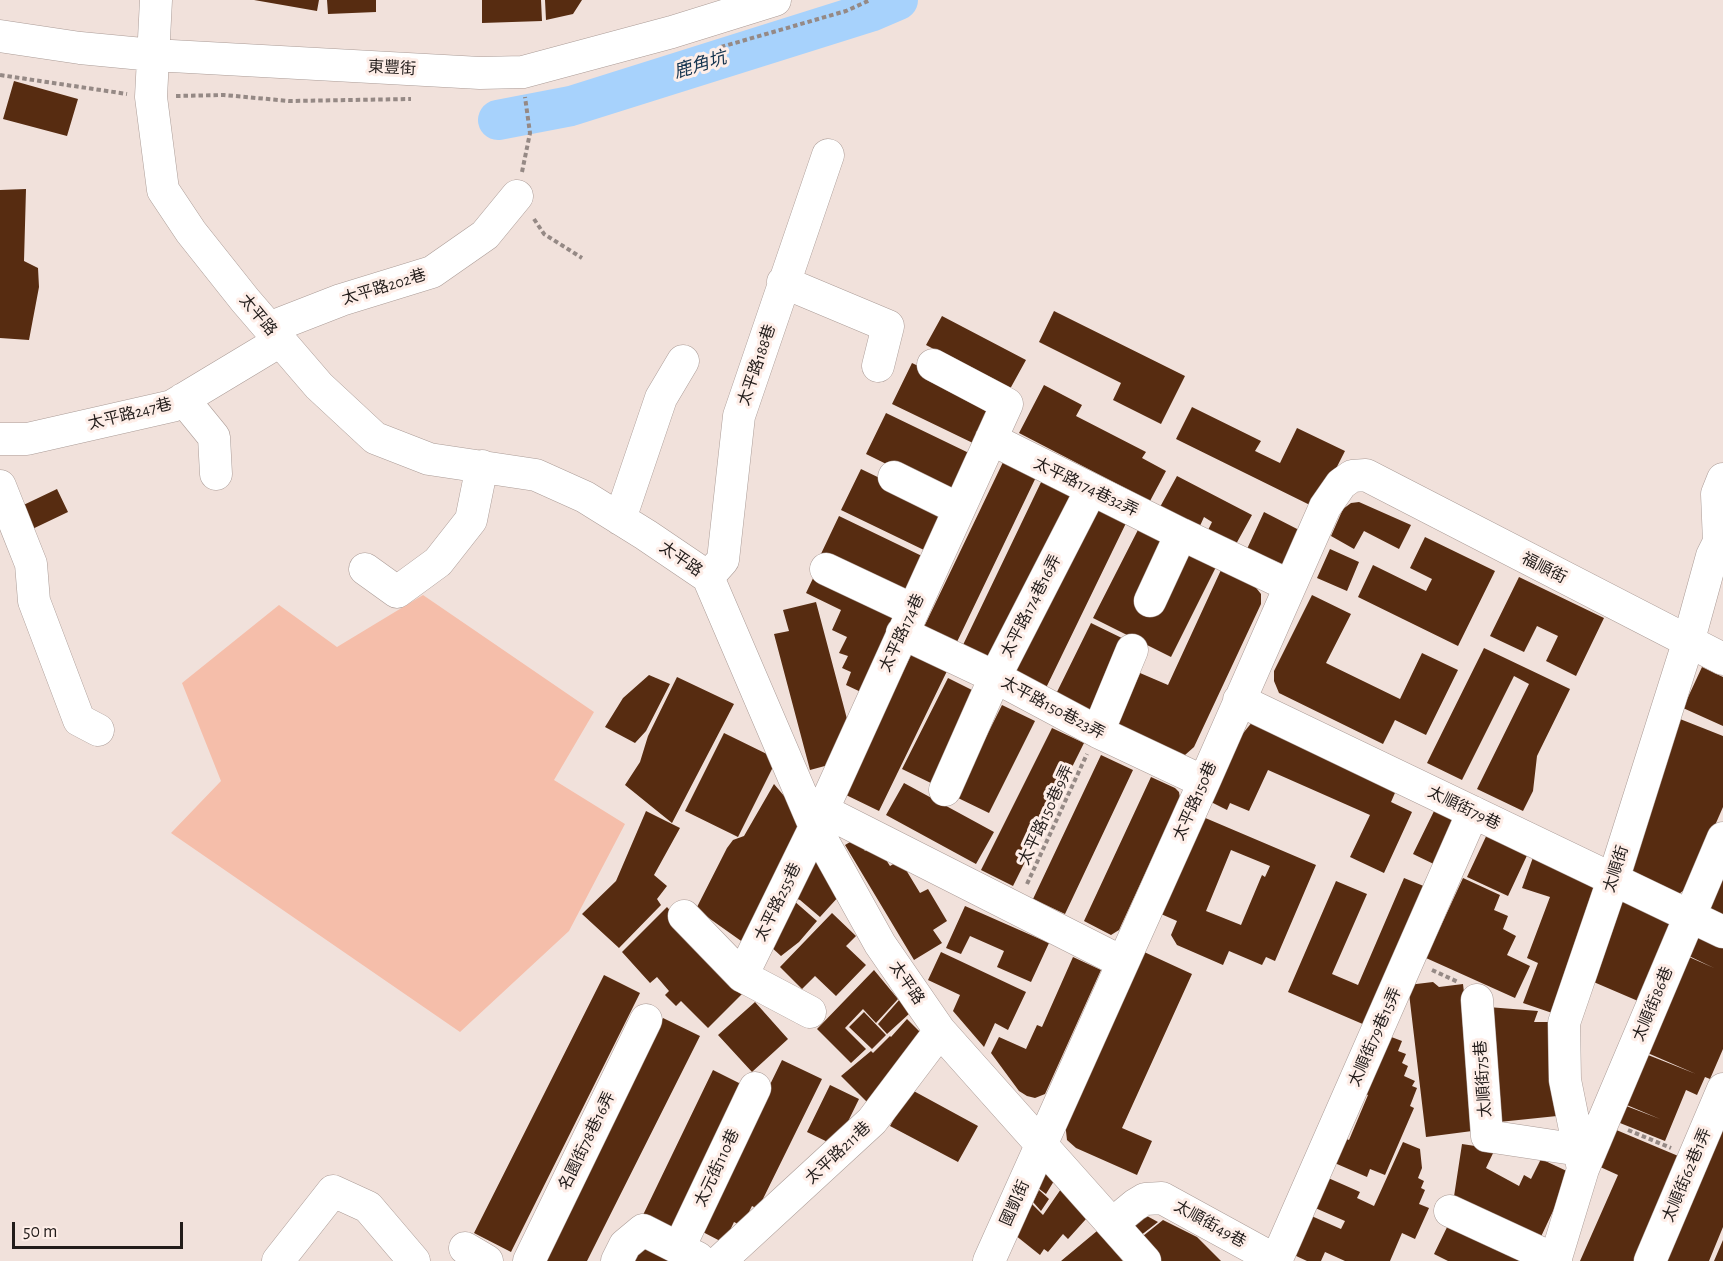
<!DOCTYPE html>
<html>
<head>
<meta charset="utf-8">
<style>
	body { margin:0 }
	#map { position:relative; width:1723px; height:1261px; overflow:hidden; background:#f1e1db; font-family:"Alegreya Sans",sans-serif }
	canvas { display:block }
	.scale { position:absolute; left:12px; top:1222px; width:171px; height:27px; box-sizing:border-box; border:3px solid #221c1a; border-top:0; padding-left:8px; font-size:18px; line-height:21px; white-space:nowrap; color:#221c1a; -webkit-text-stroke:4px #feeee8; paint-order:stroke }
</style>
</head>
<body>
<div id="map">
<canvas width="1723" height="1261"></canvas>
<div class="scale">50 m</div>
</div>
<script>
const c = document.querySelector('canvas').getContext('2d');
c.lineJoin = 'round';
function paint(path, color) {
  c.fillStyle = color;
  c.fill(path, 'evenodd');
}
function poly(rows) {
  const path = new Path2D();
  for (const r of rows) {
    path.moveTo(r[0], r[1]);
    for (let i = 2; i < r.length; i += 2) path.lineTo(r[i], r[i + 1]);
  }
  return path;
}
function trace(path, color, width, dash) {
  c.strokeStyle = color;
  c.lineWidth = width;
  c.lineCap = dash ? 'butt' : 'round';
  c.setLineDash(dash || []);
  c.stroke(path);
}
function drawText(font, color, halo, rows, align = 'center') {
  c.font = font + ' "Alegreya Sans","Noto Sans TC",sans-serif';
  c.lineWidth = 6;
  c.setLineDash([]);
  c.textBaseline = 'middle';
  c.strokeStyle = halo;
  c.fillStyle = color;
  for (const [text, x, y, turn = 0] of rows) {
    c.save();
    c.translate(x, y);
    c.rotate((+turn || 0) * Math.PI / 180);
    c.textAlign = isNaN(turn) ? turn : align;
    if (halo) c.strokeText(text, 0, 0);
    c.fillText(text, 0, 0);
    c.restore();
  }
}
paint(poly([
	[423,595,594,712,554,780,625,824,569,931,460,1032,171,833,221,781,182,683,279,605,337,647]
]), '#f5beaa');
trace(poly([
	[498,120,571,106,870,12,898,0]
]), '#a7d2fc', 40);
paint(poly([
	[254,0,319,0,317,11],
	[327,0,376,0,376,12,328,14],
	[482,0,541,0,542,21,482,23],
	[545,0,582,0,573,14,546,20],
	[14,81,78,99,67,136,3,119],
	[26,189,24,261,38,268,39,287,29,340,0,338,0,190],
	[1054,311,1185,376,1161,424,1113,400,1121,383,1039,342],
	[942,316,1026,360,1010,389,926,345],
	[912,363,997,404,977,445,892,404],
	[1044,385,1082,405,1076,416,1146,452,1142,458,1166,471,1150,501,1019,433],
	[1192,407,1261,441,1255,451,1280,463,1297,428,1345,451,1316,508,1176,439],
	[886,413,971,454,951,496,866,454],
	[1005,458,1038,473,956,644,923,629],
	[861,469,946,510,926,551,841,510],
	[1044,476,1077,491,994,662,962,647],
	[1177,476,1252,515,1235,546,1207,532,1212,522,1204,517,1199,528,1160,507],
	[57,489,68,512,24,533,13,510],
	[1359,502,1411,525,1399,549,1364,531,1354,549,1331,536,1343,509,1351,503],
	[1095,503,1128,519,1045,690,1013,674],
	[1264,512,1301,531,1287,560,1282,564,1247,549],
	[839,516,924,557,904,599,819,558],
	[1142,522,1220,559,1171,657,1093,618],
	[1425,537,1495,571,1458,646,1358,597,1373,565,1426,591,1432,579,1410,568],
	[1330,549,1359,562,1347,591,1317,578],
	[1221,570,1253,584,1261,594,1261,604,1194,747,1185,755,1173,757,1114,731,1140,673,1168,685],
	[816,572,901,613,863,693,846,685,851,672,842,668,848,656,839,653,847,637,832,630,841,610,806,593],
	[1519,577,1604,618,1576,676,1546,661,1558,636,1537,626,1524,652,1490,636],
	[1312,595,1351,614,1326,663,1400,699,1422,653,1458,670,1426,735,1395,720,1383,744,1279,693,1274,681,1274,671],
	[816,602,851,734,836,763,810,770,774,634,789,631,783,610],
	[1091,623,1128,641,1092,716,1054,698],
	[1484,648,1570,689,1537,756,1533,791,1523,811,1477,789,1529,684,1514,676,1462,780,1427,763],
	[913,651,948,669,879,811,844,794],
	[1702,667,1723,677,1723,726,1683,708],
	[649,675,670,684,646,731,635,743,605,727,623,698],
	[677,677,734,704,672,823,625,785,640,762,648,736],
	[948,678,980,694,935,785,902,769],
	[1002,705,1035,721,989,813,956,797],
	[1680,719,1723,736,1723,807,1688,887,1679,894,1624,873],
	[1253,721,1398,786,1391,802,1412,812,1384,873,1350,857,1370,815,1268,770,1249,811,1230,803,1227,810,1207,800,1240,737],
	[1052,728,1084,743,1013,886,981,870],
	[724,733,777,759,738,837,685,811],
	[1101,755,1133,770,1065,914,1033,899],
	[1151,777,1175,788,1179,792,1180,798,1119,930,1111,935,1084,921],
	[904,783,994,832,976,864,886,815],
	[774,784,806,822,744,943,696,909,727,848,733,840,744,836],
	[1436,807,1461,820,1444,869,1413,854],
	[646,811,680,828,654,875,667,886,657,899,661,905,619,948,582,914,616,881],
	[1203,817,1316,865,1275,961,1266,957,1262,965,1229,951,1223,965,1177,945,1171,935,1177,921,1161,914],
	[1231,850,1270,866,1265,877,1262,875,1241,925,1206,911],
	[1490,828,1531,847,1508,896,1467,877],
	[857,838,865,851,876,844,890,866,900,860,920,893,928,889,947,921,933,930,942,943,914,960,845,845],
	[1536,849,1599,884,1558,1015,1523,1003,1538,963,1527,958,1550,897,1522,888],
	[812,854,840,895,820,917,800,900,792,897],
	[1723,854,1723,920,1698,909],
	[1404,878,1431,889,1372,1028,1288,992,1336,881,1367,894,1332,974,1358,985],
	[1463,878,1500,895,1494,910,1508,916,1503,929,1516,936,1507,955,1530,966,1515,998,1426,958],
	[1624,898,1675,922,1638,1001,1589,980,1608,938],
	[793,900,817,921,799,942,781,956,770,946],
	[965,906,1049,943,1031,982,997,967,1004,951,970,936,961,954,946,948],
	[667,907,696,941,748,988,708,1028,681,1001,676,1006,665,995,669,991,657,977,650,983,622,952],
	[832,913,856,936,846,946,866,965,836,996,815,976,802,989,780,967],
	[1703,927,1723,936,1723,1049,1710,1079,1705,1077,1697,1095,1686,1090,1665,1141,1615,1121,1621,1104,1660,1119,1622,1103,1643,1053,1696,1074,1643,1051,1689,957,1714,968,1689,956],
	[1142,951,1192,974,1122,1128,1152,1141,1137,1175,1076,1148,1067,1140,1065,1122],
	[941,952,1026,992,1008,1030,995,1023,984,1047,953,1011,960,995,928,980],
	[1073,957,1101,970,1045,1094,1035,1098,1027,1096,1019,1091,991,1053,999,1037,1026,1049,1037,1025,1042,1027],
	[874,970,898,999,876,1023,863,1009,845,1028,866,1049,851,1063,817,1029],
	[604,975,640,993,511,1252,474,1233],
	[1433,982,1439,987,1463,984,1480,1130,1426,1137,1408,985],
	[900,999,910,1013,887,1034,878,1024],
	[755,1002,788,1039,752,1072,718,1035],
	[1488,1007,1538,1011,1534,1022,1548,1022,1557,1116,1499,1122],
	[864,1012,886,1035,872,1049,849,1027],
	[663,1018,700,1036,587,1261,541,1261],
	[907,1019,924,1036,869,1104,841,1076,871,1051,873,1053,890,1036,891,1037],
	[1386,1035,1402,1041,1398,1051,1406,1054,1402,1063,1408,1066,1404,1076,1415,1081,1412,1086,1417,1088,1410,1106,1414,1108,1385,1175,1370,1169,1367,1177,1330,1161,1340,1136,1349,1140,1368,1095,1361,1092],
	[782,1060,822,1079,758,1209,752,1206,742,1226,734,1222,724,1243,699,1230],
	[713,1070,747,1087,677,1231,643,1215],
	[830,1085,859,1099,836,1146,807,1132],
	[910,1089,978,1126,958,1162,890,1126],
	[1723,1102,1723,1227,1709,1261,1656,1261],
	[1614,1129,1683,1158,1638,1261,1580,1261,1618,1175,1598,1166],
	[1403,1142,1420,1149,1422,1168,1418,1178,1424,1181,1421,1188,1425,1190,1419,1204,1429,1208,1415,1239,1402,1233,1390,1261,1345,1261,1325,1252,1321,1261,1307,1261,1294,1255,1307,1214,1341,1229,1345,1221,1313,1207,1326,1177,1360,1192,1357,1198,1374,1206],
	[1462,1144,1495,1149,1486,1168,1519,1186,1524,1175,1531,1179,1541,1159,1571,1173,1538,1243,1453,1203],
	[1045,1173,1054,1181,1046,1194,1038,1188],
	[1061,1189,1086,1219,1068,1239,1063,1234,1048,1252,1044,1249,1040,1255,1015,1235,1032,1204,1043,1215],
	[1039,1190,1049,1199,1041,1211,1033,1202],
	[1147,1216,1158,1222,1140,1236,1132,1227],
	[1451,1219,1538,1261,1448,1261,1434,1254],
	[1163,1220,1197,1237,1221,1261,1158,1261,1138,1240],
	[1097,1231,1123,1261,1061,1261],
	[643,1238,686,1261,628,1261],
	[1723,1240,1723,1261,1714,1261]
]), '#572c11');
const minor = poly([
	[156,0,151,97,163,190,191,232,245,300,319,386,375,438,429,459,536,475,585,497,646,535,708,577,815,827,880,944,940,1031,1145,1261],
	[0,36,80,48,153,55,480,73,523,72,672,32,775,0],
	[783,282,888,326,878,366],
	[269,328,341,300,432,272,485,235,517,196],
	[183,399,214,437,216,474],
	[0,439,27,439,172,406,280,341],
	[991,439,1181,534],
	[894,477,959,509],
	[0,486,31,564,34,601,79,720,98,730],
	[620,519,661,398,683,361],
	[365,569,397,592,438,562,471,520,482,466],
	[826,569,913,610],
	[708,577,723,560,739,416,828,155],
	[1150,601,1181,534,1290,586],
	[902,633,995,677,1098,732,1204,782],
	[1239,700,1723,932],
	[1098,732,1132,650],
	[945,790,995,677,1091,490],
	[822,810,1122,962],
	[684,916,742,976,815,827,1007,404,933,365],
	[742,976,810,1012],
	[1477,1000,1487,1136,1580,1150],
	[1583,1169,1723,838],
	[1450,1211,1556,1260],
	[1112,1224,1135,1205,1145,1199,1162,1198,1277,1261],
	[465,1248,487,1261],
	[679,1248,755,1088],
	[278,1261,333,1191,368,1207,414,1261],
	[529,1261,646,1020],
	[617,1261,625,1245,643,1230,698,1258],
	[720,1261,872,1121,940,1031],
	[989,1261,1204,782,1325,507,1341,484,1352,476,1366,475,1723,659],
	[1276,1261,1473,812],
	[1555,1261,1583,1169,1565,1080,1564,1023,1613,880,1688,643,1712,556,1719,542,1717,494,1723,479],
	[1650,1261,1723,1089]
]);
trace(minor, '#ab9c97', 33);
trace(poly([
	[721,47,846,11,870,0],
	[0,75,127,94],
	[176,96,224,95,289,101,411,99],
	[522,172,530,133,525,97],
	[534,219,544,234,582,258],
	[1027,884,1087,754],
	[1432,970,1458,982],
	[1628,1130,1671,1148]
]), '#958985', 4, [4.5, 3]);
trace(minor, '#fff', 32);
drawText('16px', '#221c1a', '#feeee8', [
	["東豐街",392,68,3],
	["太平路202巷",384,287,-17],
	["太平路",258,315,50],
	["太平路188巷",757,365,-71],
	["太平路247巷",130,414,-14],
	["太平路174巷32弄",1086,487,26],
	["太平路",681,559,35],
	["福順街",1544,568,27],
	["太平路174巷16弄",1031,606,-63],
	["太平路174巷",902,633,-65],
	["太平路150巷23弄",1053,708,28],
	["太平路150巷",1195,801,-66],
	["太順街79巷",1464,808,26],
	["太平路150巷9弄",1046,815,-65],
	["太順街",1616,869,-72],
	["太平路255巷",778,902,-64],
	["太平路",907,983,56],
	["太順街86巷",1653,1004,-67],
	["太順街79巷15弄",1375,1037,-66],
	["太順街75巷",1483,1079,-94],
	["名園街78巷16弄",587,1141,-64],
	["太平路211巷",838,1153,-43],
	["太元街110巷",717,1168,-65],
	["太順街62巷1弄",1687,1175,-67],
	["國凱街",1015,1203,-66],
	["太順街49巷",1210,1224,29]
]);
drawText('italic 18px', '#163550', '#feeee8', [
	["鹿角坑",700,65,-17]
]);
</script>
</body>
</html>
